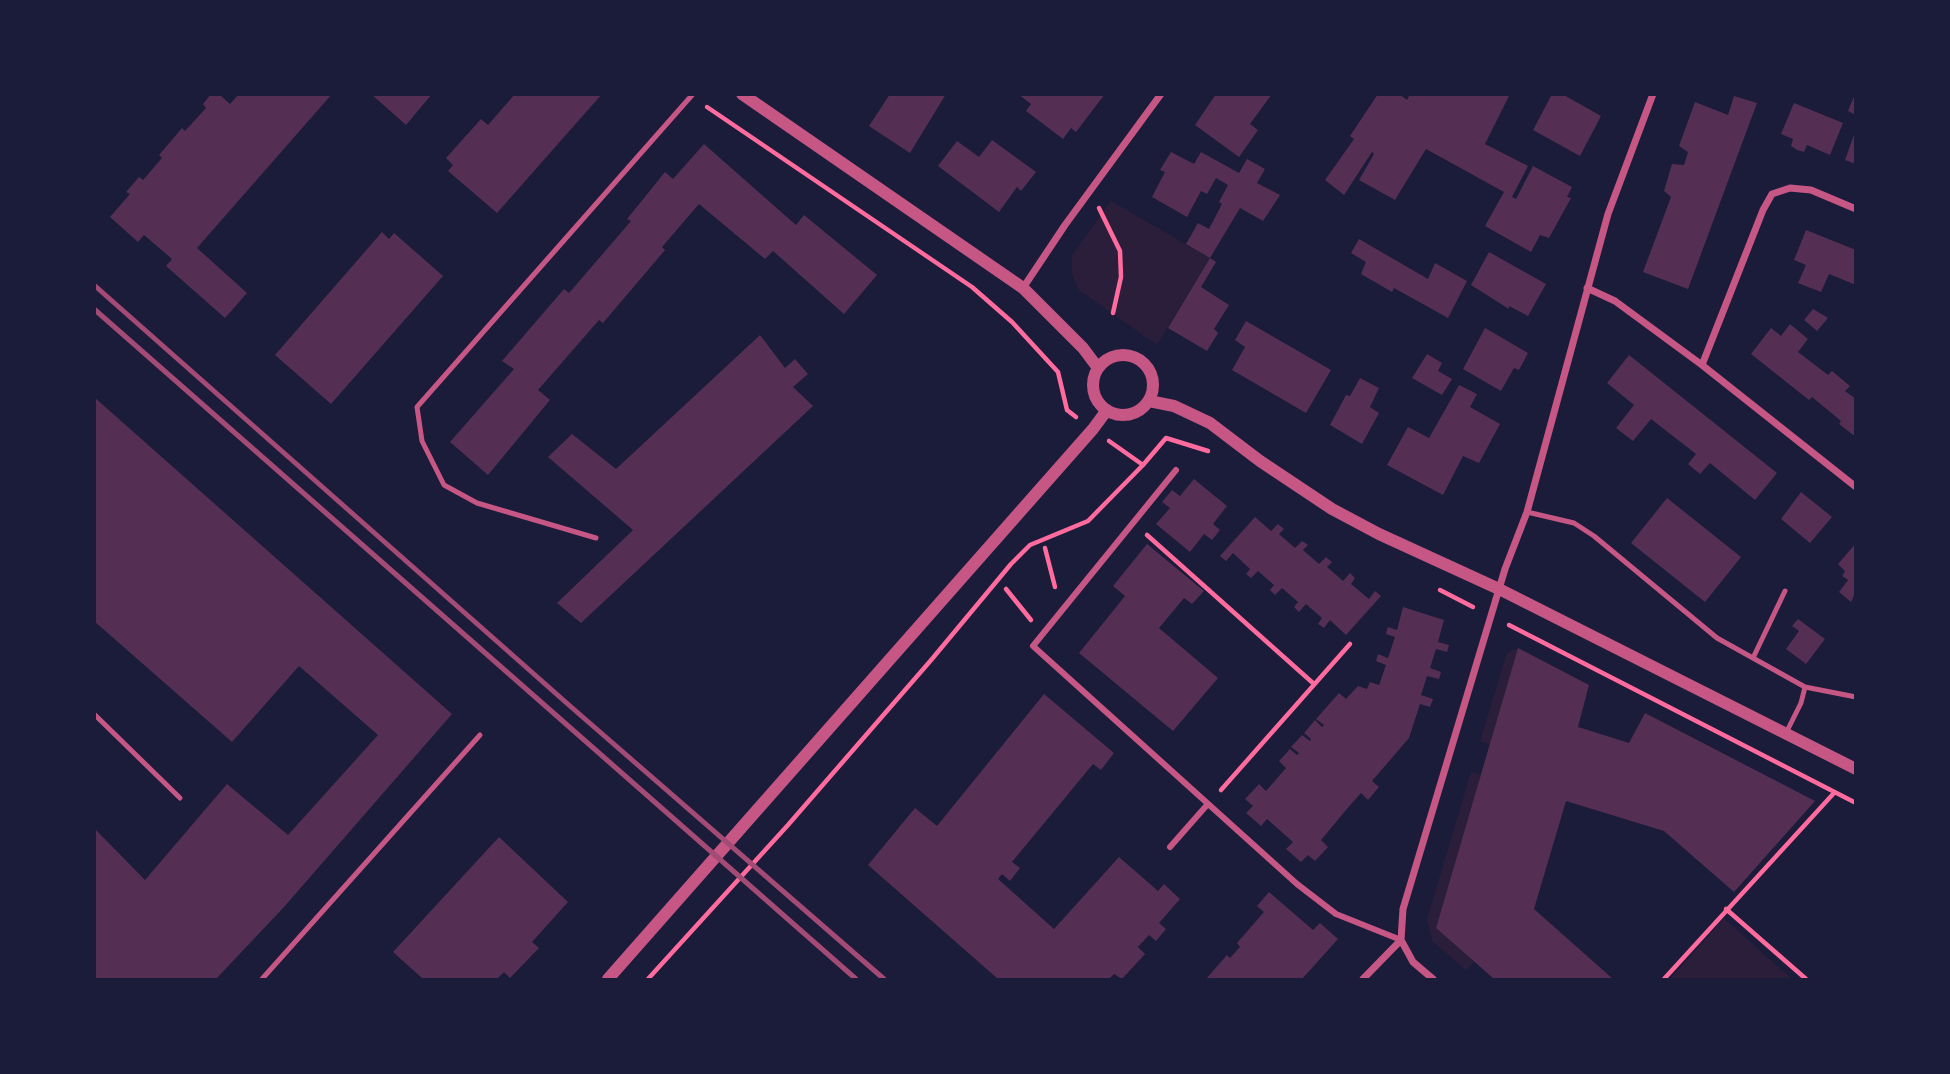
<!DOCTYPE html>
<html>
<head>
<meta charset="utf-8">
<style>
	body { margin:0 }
	#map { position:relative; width:1950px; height:1074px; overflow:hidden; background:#1b1b3a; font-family:Commissioner,sans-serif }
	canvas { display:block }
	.frame { position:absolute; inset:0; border:96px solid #1b1b3a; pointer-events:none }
</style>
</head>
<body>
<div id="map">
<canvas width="1950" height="1074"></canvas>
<div class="frame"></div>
</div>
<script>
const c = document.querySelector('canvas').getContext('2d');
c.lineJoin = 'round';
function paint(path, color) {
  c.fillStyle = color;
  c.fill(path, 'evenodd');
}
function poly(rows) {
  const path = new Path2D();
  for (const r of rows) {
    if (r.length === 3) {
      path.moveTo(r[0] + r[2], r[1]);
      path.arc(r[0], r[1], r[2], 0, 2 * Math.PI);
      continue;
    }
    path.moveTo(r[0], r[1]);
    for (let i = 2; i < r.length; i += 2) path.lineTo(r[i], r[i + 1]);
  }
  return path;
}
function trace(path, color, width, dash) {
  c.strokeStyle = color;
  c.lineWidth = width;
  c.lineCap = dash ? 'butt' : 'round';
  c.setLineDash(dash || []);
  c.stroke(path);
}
paint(poly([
	[1111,201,1210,258,1157,345,1079,290,1072,274,1072,255],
	[1518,648,1490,745,1480,741,1507,653],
	[1471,772,1481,775,1436,928,1474,962,1466,970,1432,941,1427,919],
	[1724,918,1778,967,1793,979,1670,979]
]), '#2a1e3b');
paint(poly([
	[211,94,219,94,230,104,239,94,332,94,197,248,247,293,225,318,166,266,172,259,144,235,138,242,110,217,130,194,126,192,139,177,143,180,162,158,159,155,182,128,185,131,206,108,203,104],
	[371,94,432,94,406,125],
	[515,94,602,94,497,213,448,171,453,165,446,158,481,119,488,125],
	[890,94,946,94,910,153,869,126],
	[1018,94,1105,94,1076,132,1071,128,1063,139,1026,111,1031,104],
	[1216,94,1272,94,1250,124,1258,130,1239,157,1195,125],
	[1378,94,1399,94,1407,100,1410,94,1510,94,1485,144,1528,166,1512,197,1516,199,1533,166,1572,187,1567,197,1571,198,1549,238,1540,235,1531,252,1485,226,1504,192,1426,149,1395,200,1359,180,1374,154,1372,152,1344,195,1325,180,1354,139,1350,136],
	[1552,94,1562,94,1601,116,1580,156,1533,130],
	[1855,94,1856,94,1856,115,1848,111],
	[1734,96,1757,103,1688,289,1643,272,1671,197,1664,191,1672,164,1684,165,1688,152,1679,146,1695,102,1728,115],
	[1794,103,1843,123,1830,155,1807,145,1804,152,1797,150,1791,146,1793,139,1781,134],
	[1855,132,1856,132,1856,164,1845,160],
	[992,140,1036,172,1021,191,1017,187,999,212,938,166,957,141,979,157],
	[704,144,796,225,804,215,877,275,844,314,773,251,765,259,699,204,662,247,665,250,603,323,599,320,538,390,550,400,488,475,450,442,514,369,502,361,564,289,569,293,631,221,627,219,665,172,673,179],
	[1171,152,1194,164,1201,152,1239,173,1247,159,1265,169,1257,183,1280,195,1263,221,1240,208,1210,258,1186,244,1198,223,1209,229,1222,204,1219,202,1228,185,1216,178,1207,194,1201,191,1187,217,1152,197,1165,172,1160,170],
	[1806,230,1856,250,1856,285,1829,274,1821,292,1798,283,1806,265,1794,260],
	[382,232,389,239,394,233,443,276,331,404,275,355],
	[1359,239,1428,279,1435,263,1467,281,1448,318,1394,288,1392,292,1361,274,1366,262,1351,253],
	[1489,252,1546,284,1528,316,1509,306,1509,309,1471,285],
	[1210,258,1216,262,1201,287,1229,305,1214,329,1218,333,1207,351,1168,328],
	[1813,309,1828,318,1817,331,1804,320],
	[1246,321,1331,370,1306,413,1232,370,1245,347,1235,340],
	[1790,324,1808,339,1798,352,1828,375,1832,371,1850,386,1845,391,1856,399,1856,437,1839,424,1841,421,1829,411,1812,397,1809,400,1751,354,1771,328,1781,336],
	[1485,328,1528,353,1519,370,1514,368,1501,391,1463,369],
	[760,335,785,368,795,359,808,374,793,387,813,406,581,623,557,603,633,530,548,457,572,434,616,469],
	[1427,354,1442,363,1438,371,1452,379,1442,395,1412,378],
	[1629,355,1777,473,1755,500,1710,463,1700,474,1688,464,1696,454,1651,419,1633,441,1616,428,1634,405,1607,383],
	[1360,378,1379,388,1370,407,1379,413,1362,444,1330,425,1346,395,1350,396],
	[1459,385,1477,394,1470,407,1500,424,1479,463,1463,456,1443,495,1387,465,1408,427,1429,438],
	[94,397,452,714,284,907,216,979,94,979,94,828,145,880,227,784,288,835,378,735,299,666,232,742,94,621],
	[1194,479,1227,506,1213,524,1220,530,1212,540,1204,534,1190,552,1156,524,1170,508,1162,502,1172,490,1180,496],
	[1801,492,1832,517,1810,543,1781,519],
	[1667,498,1741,557,1705,602,1631,543],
	[1255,517,1271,531,1278,524,1284,529,1279,534,1295,548,1302,541,1308,545,1303,550,1319,564,1326,557,1332,562,1327,567,1343,581,1350,573,1355,578,1351,584,1369,599,1375,591,1381,596,1346,635,1330,620,1324,628,1318,624,1322,618,1306,604,1299,612,1294,607,1298,602,1282,588,1275,595,1270,590,1274,585,1258,571,1251,578,1246,574,1250,569,1233,553,1226,561,1220,556],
	[1856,543,1856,591,1851,602,1839,592,1848,580,1842,576,1845,571,1838,564],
	[1147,544,1204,591,1192,604,1184,598,1159,628,1218,678,1173,731,1079,653,1125,596,1113,586],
	[1403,607,1444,620,1438,642,1449,645,1447,652,1436,649,1430,668,1441,672,1439,679,1427,676,1421,695,1433,699,1430,707,1420,704,1409,738,1372,781,1379,787,1368,800,1361,793,1346,810,1321,840,1328,847,1315,861,1308,855,1301,862,1286,849,1293,842,1267,819,1261,826,1246,813,1253,806,1245,799,1259,784,1266,791,1286,768,1279,761,1290,749,1297,755,1299,753,1291,747,1302,735,1310,741,1311,739,1304,733,1315,720,1322,727,1324,725,1316,719,1339,693,1346,699,1358,686,1367,689,1370,682,1379,685,1386,665,1376,661,1378,654,1388,658,1395,637,1386,634,1388,627,1397,630],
	[1798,619,1825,639,1806,664,1786,649,1799,631,1792,626],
	[1518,648,1589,685,1578,727,1629,743,1645,713,1815,801,1734,892,1664,831,1566,801,1534,909,1613,979,1494,979,1436,928],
	[1044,694,1114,753,1101,770,1093,764,1012,862,1020,868,1010,881,1002,874,998,879,1054,929,1119,857,1158,891,1164,884,1180,899,1159,923,1166,929,1156,941,1149,935,1138,947,1145,954,1122,979,1114,974,1109,979,998,979,868,865,915,808,937,826],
	[499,837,568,902,532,942,539,948,510,978,504,972,497,979,423,979,393,952],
	[1269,892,1313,930,1320,923,1338,939,1302,979,1206,979,1227,955,1230,958,1240,947,1237,943,1264,912,1257,906]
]), '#542f53');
trace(poly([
	[707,107,972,287,1012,322,1058,372,1067,410,1076,417],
	[1099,208,1120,251,1121,277,1113,313],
	[1109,441,1143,465,1166,438,1208,451],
	[1147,535,1314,684],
	[1045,548,1055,587],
	[1006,589,1031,620],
	[1440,590,1473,607],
	[1509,625,1856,803],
	[1221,790,1350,644],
	[1726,909,1806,979],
	[648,979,788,825,932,659,1011,564,1030,545,1088,521,1143,465],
	[1664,979,1834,793]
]), '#ff6b9d', 4.5);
trace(poly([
	[1527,512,1574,523,1594,536,1717,638,1805,687,1856,697],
	[596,538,477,503,444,485,422,441,417,407,693,94],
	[1753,658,1785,591],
	[94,714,180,798],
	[1786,733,1801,703,1805,687],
	[262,979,480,735]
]), '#c65784', 5);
trace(poly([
	[1176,470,1033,646,1297,884,1336,914,1401,940],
	[1170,847,1207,805]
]), '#c65784', 6);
trace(poly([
	[1023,288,1065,225,1161,94],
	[1587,288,1615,301,1702,365,1856,487],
	[1702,365,1763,210,1772,194,1790,188,1811,190,1856,209],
	[1363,979,1401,940],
	[1433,979,1413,962,1401,940,1403,909,1505,569,1527,512,1608,214,1653,94]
]), '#c65784', 7);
trace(poly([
	[742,94,1023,288,1083,348,1098,368],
	[1123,385,30],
	[1149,401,1174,406,1210,423,1260,461,1332,509,1379,534,1499,589,1856,769],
	[608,979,1093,429,1107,410]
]), '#c65784', 12);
trace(poly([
	[94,285,570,706,884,979],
	[94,309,856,979]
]), '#a44b75', 5);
</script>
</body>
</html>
